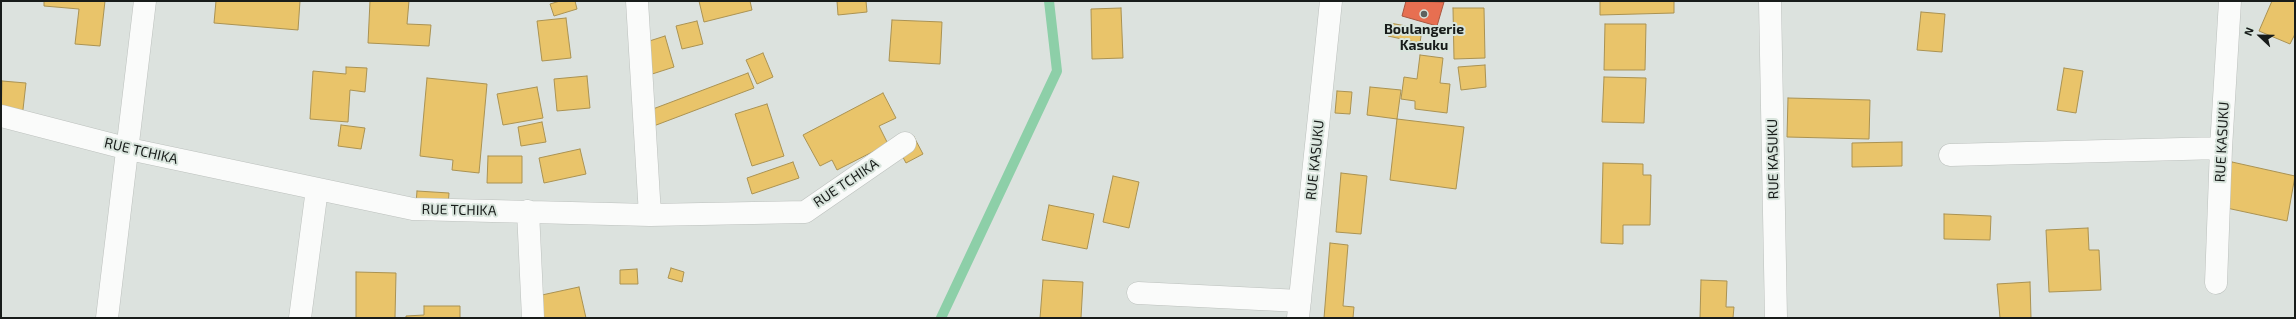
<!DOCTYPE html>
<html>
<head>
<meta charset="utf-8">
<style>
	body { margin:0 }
	#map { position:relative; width:2296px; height:319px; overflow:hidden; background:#dce2de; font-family:"Exo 2",sans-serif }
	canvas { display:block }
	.frame { position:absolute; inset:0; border:2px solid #181c1a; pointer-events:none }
	.north { position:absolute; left:2240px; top:16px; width:40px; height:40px; -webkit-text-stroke:3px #d9e5dd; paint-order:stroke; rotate:292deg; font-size:11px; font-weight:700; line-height:16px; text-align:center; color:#181c1a }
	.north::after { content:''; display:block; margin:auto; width:14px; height:18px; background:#181c1a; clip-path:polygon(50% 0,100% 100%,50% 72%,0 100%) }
</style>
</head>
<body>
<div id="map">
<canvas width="2296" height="319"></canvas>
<div class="frame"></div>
<div class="north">N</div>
</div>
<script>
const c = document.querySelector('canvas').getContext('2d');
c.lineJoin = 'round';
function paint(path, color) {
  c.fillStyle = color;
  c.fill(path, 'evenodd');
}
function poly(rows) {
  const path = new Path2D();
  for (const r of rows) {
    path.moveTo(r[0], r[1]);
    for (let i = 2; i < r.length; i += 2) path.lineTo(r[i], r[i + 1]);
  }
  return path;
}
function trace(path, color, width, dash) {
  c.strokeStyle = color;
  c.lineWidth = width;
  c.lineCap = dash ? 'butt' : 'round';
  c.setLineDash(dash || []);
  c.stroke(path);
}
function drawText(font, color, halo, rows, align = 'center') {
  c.font = font + ' "Exo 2",sans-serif';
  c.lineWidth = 4;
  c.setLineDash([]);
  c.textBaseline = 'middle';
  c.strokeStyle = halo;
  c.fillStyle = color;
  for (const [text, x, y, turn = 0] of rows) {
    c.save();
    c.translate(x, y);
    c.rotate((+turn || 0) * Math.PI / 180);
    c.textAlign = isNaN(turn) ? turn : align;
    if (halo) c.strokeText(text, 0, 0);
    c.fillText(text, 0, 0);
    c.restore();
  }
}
const homes = poly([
	[44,1,105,1,100,46,75,44,79,9,44,6,44,1],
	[216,1,300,1,298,30,214,23,216,1],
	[370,1,409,1,407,24,431,25,429,46,368,43,370,1],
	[560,1,575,1,577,9,554,16,550,4,560,1],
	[699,1,750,1,752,10,704,22,699,1],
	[837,1,866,1,867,12,838,15,837,1],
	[1600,1,1674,1,1674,13,1600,15,1600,1],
	[2272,1,2295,1,2295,34,2290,44,2259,31,2272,1],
	[1121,8,1123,58,1092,59,1091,9,1121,8],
	[1453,8,1484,8,1485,58,1454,59,1453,8],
	[1921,12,1945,14,1942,52,1917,50,1921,12],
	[566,18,571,58,542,61,537,21,566,18],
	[892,20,942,22,940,64,889,61,892,20],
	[697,21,703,44,682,49,676,26,697,21],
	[1390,23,1422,29,1420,43,1388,36,1390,23],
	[1605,24,1646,24,1645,70,1604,70,1605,24],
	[665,36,674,67,646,76,637,45,665,36],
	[763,53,773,77,757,84,746,60,763,53],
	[1420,55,1443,58,1440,83,1450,84,1447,113,1415,109,1415,101,1401,99,1404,77,1417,79,1420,55],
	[1485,65,1486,87,1461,90,1458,67,1485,65],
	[346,67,367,68,365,92,350,90,348,122,310,119,313,71,346,74,346,67],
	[2064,68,2083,71,2076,113,2057,110,2064,68],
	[748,73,754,88,651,127,645,112,748,73],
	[587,76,590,108,557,111,554,79,587,76],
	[1604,77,1646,78,1644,123,1602,122,1604,77],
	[427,78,487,84,479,173,452,170,453,160,420,156,427,78],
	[2,81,26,83,21,127,1,125,2,81],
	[537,87,543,118,503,125,497,94,537,87],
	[1370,87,1401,90,1397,119,1367,115,1370,87],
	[1337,91,1352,92,1350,114,1335,113,1337,91],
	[883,93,896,118,879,126,888,144,837,170,832,160,820,166,803,135,883,93],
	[1788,98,1870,100,1869,139,1787,137,1788,98],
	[767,104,784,156,752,166,735,114,767,104],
	[1397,119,1464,127,1456,189,1390,180,1397,119],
	[542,122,546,142,521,146,518,127,542,122],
	[341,125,365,128,361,149,338,146,341,125],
	[914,137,923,154,906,163,897,146,914,137],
	[1902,142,1902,166,1852,167,1852,143,1902,142],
	[580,149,586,174,544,183,539,158,580,149],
	[488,156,522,156,522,183,487,183,488,156],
	[793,162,799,178,752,194,747,178,793,162],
	[2232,162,2295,176,2287,221,2222,207,2232,162],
	[1603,163,1643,164,1643,175,1651,175,1650,225,1623,225,1623,244,1601,243,1603,163],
	[1341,173,1367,176,1361,234,1336,232,1341,173],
	[1113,176,1139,182,1129,228,1103,222,1113,176],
	[417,191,449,193,447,219,415,216,417,191],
	[1049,205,1094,214,1087,249,1042,240,1049,205],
	[1944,214,1991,216,1990,240,1944,239,1944,214],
	[2088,228,2089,250,2099,250,2101,290,2049,292,2046,230,2088,228],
	[1330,243,1348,245,1343,306,1354,307,1353,318,1324,318,1330,243],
	[671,268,684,272,682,282,668,278,671,268],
	[637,269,638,284,620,284,620,270,637,269],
	[356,272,396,273,395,318,356,318,356,272],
	[1043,280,1083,282,1081,318,1040,318,1043,280],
	[1701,280,1727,281,1726,307,1734,307,1733,318,1700,318,1701,280],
	[2030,282,2031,318,2000,318,1997,284,2030,282],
	[579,287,586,318,532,318,528,298,579,287],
	[424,306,460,306,460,318,406,318,406,316,424,315,424,306]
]);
paint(homes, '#e9c46a');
trace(homes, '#aa9252', 1);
const shops = poly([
	[1406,1,1444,2,1437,26,1402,16,1406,1]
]);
paint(shops, '#e76f51');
trace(shops, '#a95640', 1);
trace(poly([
	[941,318,1057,71,1049,1]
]), '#8dcfa8', 10);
const minor = poly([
	[637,1,650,215],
	[1770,1,1776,318],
	[1,116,129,149,413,209,650,215,805,212,905,143],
	[1950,155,2221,148],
	[528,211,533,318],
	[2216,283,2221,148,2230,1],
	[1138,293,1300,301],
	[107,318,145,1],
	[300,318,317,189],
	[1298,318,1331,1]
]);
trace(minor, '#bcc0bd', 23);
trace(minor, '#fafbfa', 22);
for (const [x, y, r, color] of [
	[1424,14,4,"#5d615f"]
]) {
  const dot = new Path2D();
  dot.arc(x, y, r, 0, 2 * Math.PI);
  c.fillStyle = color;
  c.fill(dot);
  trace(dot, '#d9e5dd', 1.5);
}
drawText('bold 14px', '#181c1a', '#d9e5dd', [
	["Boulangerie",1424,29],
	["Kasuku",1424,45]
]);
drawText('14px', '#181c1a', '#d9e5dd', [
	["RUE KASUKU",2222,142,-87],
	["RUE TCHIKA",141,151,13],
	["RUE KASUKU",1773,159,-91],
	["RUE KASUKU",1315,160,-84],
	["RUE TCHIKA",846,183,-34],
	["RUE TCHIKA",459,210,1]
]);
</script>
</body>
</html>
